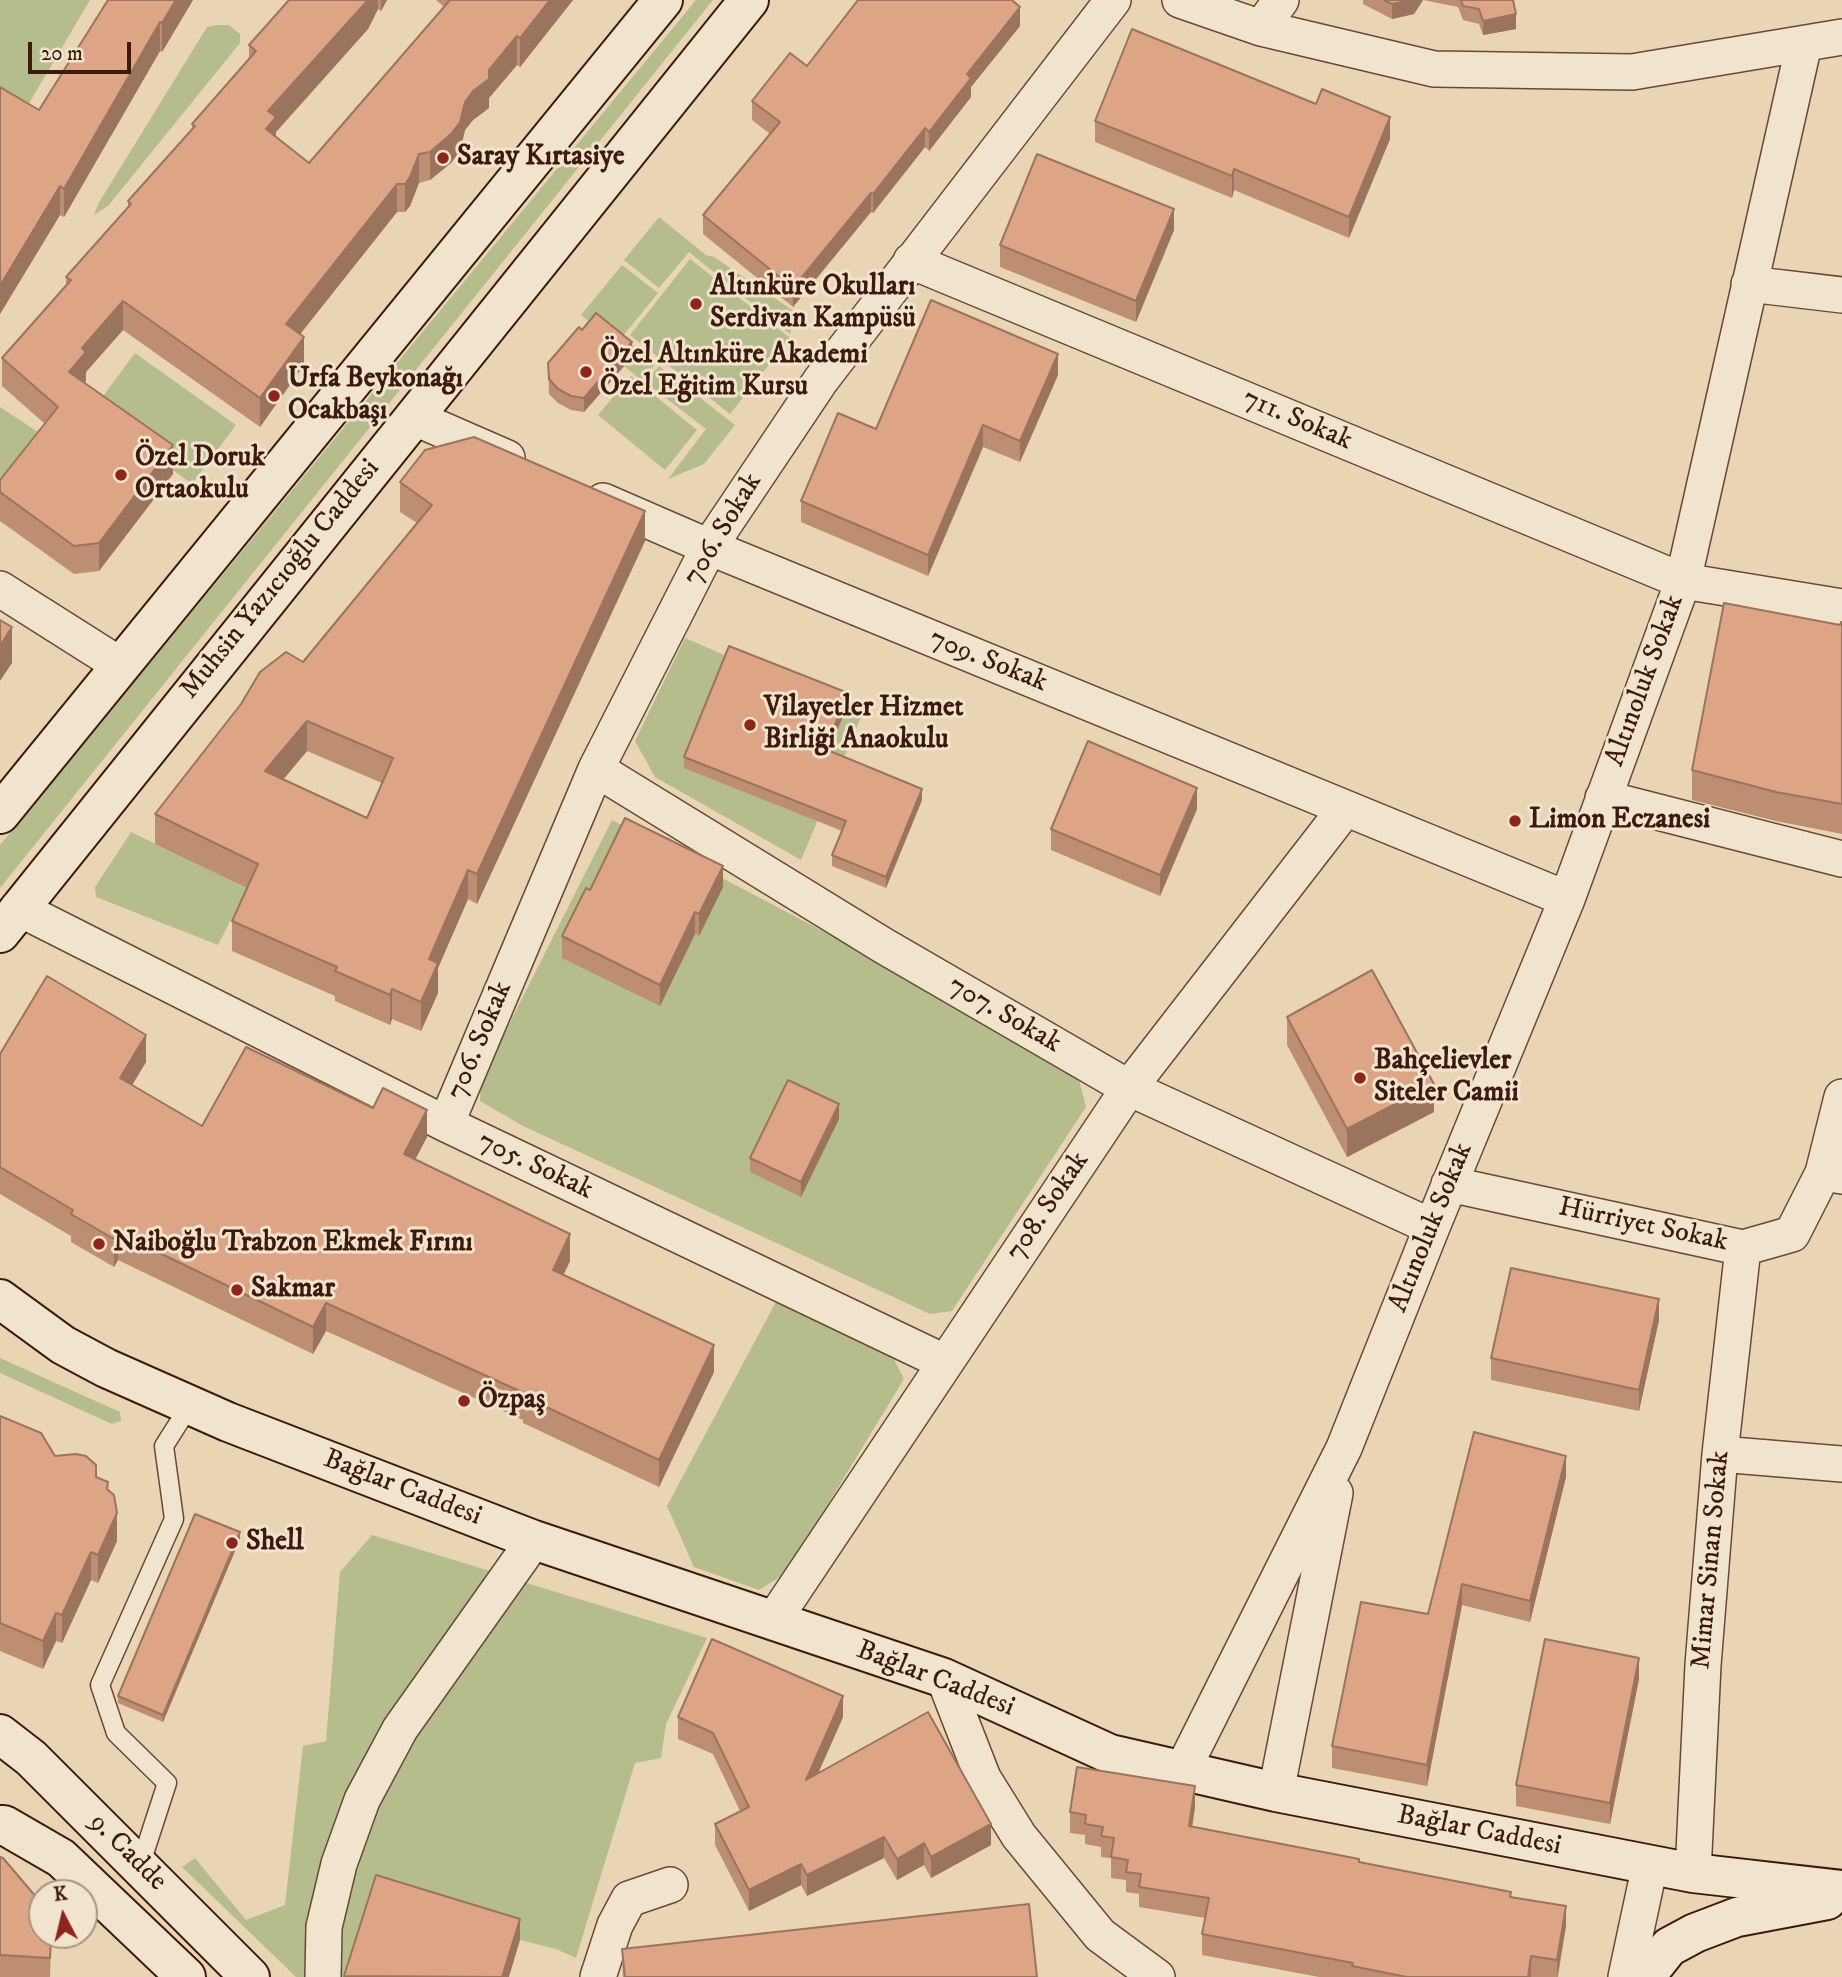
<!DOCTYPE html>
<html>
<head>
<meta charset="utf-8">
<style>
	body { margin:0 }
	#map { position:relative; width:1842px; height:1977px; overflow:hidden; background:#e9d5b3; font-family:"IM FELL DW Pica",serif }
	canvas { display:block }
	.north { position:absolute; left:28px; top:1879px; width:70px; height:70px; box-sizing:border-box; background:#f1e4ce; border:2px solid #a99381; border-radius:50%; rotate:353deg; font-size:19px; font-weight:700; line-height:28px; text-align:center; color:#3d1a0d }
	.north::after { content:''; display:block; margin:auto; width:24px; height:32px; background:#8f2418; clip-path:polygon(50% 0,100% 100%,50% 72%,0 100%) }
	.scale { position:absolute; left:28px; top:42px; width:103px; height:32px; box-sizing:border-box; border:4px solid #3d1a0d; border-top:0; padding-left:9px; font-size:21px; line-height:24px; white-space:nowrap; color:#3d1a0d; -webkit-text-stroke:5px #f1e4ce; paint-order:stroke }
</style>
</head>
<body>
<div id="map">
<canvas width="1842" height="1977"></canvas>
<div class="north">K</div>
<div class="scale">20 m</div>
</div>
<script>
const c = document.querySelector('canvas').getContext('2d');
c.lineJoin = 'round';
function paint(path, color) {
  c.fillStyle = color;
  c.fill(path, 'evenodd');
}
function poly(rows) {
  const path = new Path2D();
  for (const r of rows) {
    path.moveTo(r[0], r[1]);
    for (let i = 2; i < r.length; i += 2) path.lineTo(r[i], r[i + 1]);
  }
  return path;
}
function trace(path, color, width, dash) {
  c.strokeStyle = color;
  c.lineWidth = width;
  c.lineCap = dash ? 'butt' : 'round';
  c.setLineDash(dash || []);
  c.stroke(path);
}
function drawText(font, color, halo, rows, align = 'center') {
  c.font = font + ' "IM FELL DW Pica",serif';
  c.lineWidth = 6;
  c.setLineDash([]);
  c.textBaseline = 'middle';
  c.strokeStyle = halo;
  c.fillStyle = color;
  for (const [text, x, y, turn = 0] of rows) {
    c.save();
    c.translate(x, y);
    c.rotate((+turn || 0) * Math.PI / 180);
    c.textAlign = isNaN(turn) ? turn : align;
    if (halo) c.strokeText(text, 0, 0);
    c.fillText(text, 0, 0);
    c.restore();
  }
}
paint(poly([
	[0,0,90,0,25,110,0,96],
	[696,0,713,0,0,888,0,845],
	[217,25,229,25,240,34,240,43,108,206,94,215,98,204,207,27],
	[659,217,706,255,714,257,795,312,790,334,689,252,659,288,624,260],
	[690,259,790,338,730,414,630,335],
	[622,265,658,293,622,337,655,364,641,380,624,366,632,356,581,315],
	[135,353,236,425,192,484,92,411],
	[659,366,735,425,704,464,668,479,706,429,645,382],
	[631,376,697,430,665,470,598,415],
	[0,407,53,442,0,508],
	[685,638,729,657,803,815,848,704,864,710,801,860,655,777,635,741],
	[612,820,1075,1064,1086,1107,952,1311,930,1314,523,1126,480,1101,481,1080],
	[131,832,247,888,218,945,96,897,95,887],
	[778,1298,888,1348,904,1379,786,1573,759,1590,694,1567,667,1506],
	[0,1358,120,1412,121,1421,112,1424,0,1373],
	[372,1535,500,1574,395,1722,316,1977,296,1977,182,1867,195,1858,246,1920,285,1905,303,1746,326,1741,340,1572],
	[523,1582,707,1638,666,1724,661,1758,635,1763,576,1958,556,1949,520,1940,351,1977,331,1977,342,1894,401,1746]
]), '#b6bd8c');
const service = poly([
	[140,1866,167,1783,116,1733,100,1685,174,1519,164,1446,190,1405]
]);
const minor = poly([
	[1180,0,1261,28,1434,69,1632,72,1842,37],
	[1261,28,1281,0],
	[911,261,1683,581,1842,607],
	[1749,284,1842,295],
	[413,417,507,458],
	[603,501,709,547,1567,899],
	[0,589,120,665],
	[596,769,884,946,1129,1088,1432,1227],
	[1603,798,1842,859],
	[18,908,446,1124,944,1362],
	[446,1124,596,769,709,547,821,380,1113,0],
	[1823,1173,1842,1097],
	[1449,1184,1743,1248,1792,1234,1823,1173,1842,1176],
	[1720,1454,1842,1464],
	[773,1621,1129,1088,1345,809],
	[944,1678,983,1778,1019,1836,1100,1935,1157,1977],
	[1182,1771,1344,1448,1432,1227,1567,899,1683,581,1804,44],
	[1276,1792,1335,1493],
	[1693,1873,1703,1665,1720,1454,1743,1248],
	[323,1977,324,1927,339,1864,362,1800,400,1729,534,1540],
	[598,1977,615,1925,629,1899,670,1885],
	[1626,1977,1650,1865]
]);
const secondary = poly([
	[0,814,663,0],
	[0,933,749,0],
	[0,1299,63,1345,106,1368,228,1422,534,1540,944,1678,1110,1754,1276,1792,1693,1873,1842,1890],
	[0,1734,31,1758,250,1977],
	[0,1825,4,1825,61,1858,186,1977],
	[1645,1977,1669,1947,1695,1933,1737,1917,1827,1900]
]);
trace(service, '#684936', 21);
trace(minor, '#684936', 38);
trace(secondary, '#3d1a0d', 42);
trace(service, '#f1e4ce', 18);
trace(minor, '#f1e4ce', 35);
trace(secondary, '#f1e4ce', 38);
paint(poly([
	[193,0,162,52,160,51,64,217,60,215,0,314,0,87,39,110,92,25],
	[289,0,387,0,381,11,378,9,368,29,276,132,276,137,309,163,444,7,436,0,573,0,520,67,517,65,489,98,489,108,473,120,465,130,460,151,451,163,430,180,419,183,410,206,405,212,397,212,300,334,304,365,260,427,123,330,86,372,86,381,84,383,173,474,99,571,74,574,0,521,0,480,45,424,2,386,2,358,66,285,66,277,128,208,128,201,192,130,192,124,249,59,249,45],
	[1363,0,1423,0,1414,14,1392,19,1363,4],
	[1423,0,1513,0,1516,29,1483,35,1479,24,1463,20,1458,7],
	[1020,26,971,87,971,97,929,151,925,147,873,213,871,212,793,307,703,234,703,215,770,134,752,120,752,101,807,66],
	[1316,104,1390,139,1349,238,1234,190,1232,198,1095,142,1095,121],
	[1174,230,1136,322,1000,267,1000,245],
	[582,330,632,357,584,412,571,410,558,403,549,394,548,363],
	[1058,375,1020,462,983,447,928,576,801,522,801,501,876,429],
	[400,482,645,541,477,904,468,899,438,968,438,993,421,1031,392,1019,390,1025,335,1001,335,996,232,951,232,921,247,888,155,844,155,814,303,662,417,523,400,512],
	[307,751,382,783,367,818,283,780],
	[1842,622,1842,834,1776,821,1692,800,1692,770,1840,625],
	[848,704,829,751,922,800,886,888,832,866,832,855,842,831,684,768,684,757],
	[1197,809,1160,896,1051,850,1051,829],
	[723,887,699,936,695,934,660,1006,562,958,562,936,590,890],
	[1287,1017,1434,1112,1347,1157,1287,1045],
	[0,1054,146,1062,132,1085,202,1126,427,1137,415,1159,570,1261,563,1275,714,1372,659,1487,523,1423,523,1420,326,1331,313,1354,118,1260,114,1267,71,1242,71,1236,0,1194],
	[839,1119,801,1197,750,1172,750,1158],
	[1659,1320,1639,1411,1491,1380,1491,1358],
	[0,1416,55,1456,96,1477,108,1490,117,1541,98,1583,91,1580,62,1643,56,1641,43,1669,0,1651],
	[1566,1477,1530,1622,1462,1605,1427,1786,1332,1768,1332,1746,1428,1614],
	[240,1539,163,1722,118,1703,118,1696],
	[1639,1679,1610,1824,1516,1806,1516,1785],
	[678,1717,843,1717,818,1773,991,1845,931,1878,924,1865,897,1880,884,1858,807,1896,801,1885,749,1911,715,1845,715,1824,740,1811,713,1754,678,1739],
	[1195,1807,1192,1827,1359,1862,1511,1897,1566,1926,1558,1977,1319,1977,1202,1955,1202,1934,1205,1918,1139,1907,1139,1894,1126,1892,1126,1880,1111,1878,1111,1858,1101,1857,1101,1847,1085,1844,1085,1835,1070,1833,1070,1812],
	[0,1857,51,1935,50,1977,0,1977],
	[622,1949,1037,1977,623,1977]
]), '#be8e73');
paint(poly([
	[176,0,193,0,162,52,162,23],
	[368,0,378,0,378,9,368,29,276,132,276,146,266,129,268,111],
	[381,0,387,0,381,11],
	[550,0,573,0,520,67,520,38],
	[1412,0,1423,0,1414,14,1392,19,1392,4],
	[1020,7,1020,26,971,87,971,97,929,151,929,132,967,74],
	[1516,14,1516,29,1483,35,1483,21],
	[160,22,160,51,64,217,64,189],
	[517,36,517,65,489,98,489,108,473,120,465,130,460,151,451,163,430,180,430,152,465,102],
	[1390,117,1390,139,1349,238,1349,217],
	[925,128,925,147,873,213,873,194],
	[419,154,419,183,410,206,405,212,405,184],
	[1234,169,1234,190,1232,198,1232,176],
	[397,184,397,212,286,352,286,324],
	[60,186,60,215,0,314,0,286],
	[871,193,871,212,793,307,793,288],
	[1174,209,1174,230,1136,322,1136,301],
	[123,301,123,330,86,372,86,381,69,400,69,372,82,348],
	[304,337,304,365,260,427,260,398],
	[632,342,632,357,584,412,584,398],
	[1058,354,1058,375,1020,462,1020,441],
	[983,425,983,447,928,576,928,555],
	[173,445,173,474,99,571,99,543],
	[645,511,645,541,477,904,477,874],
	[12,627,12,663,0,681,0,646],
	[848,693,848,704,825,760,825,749],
	[307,721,307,751,265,801,265,771],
	[1197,788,1197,809,1160,896,1160,875],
	[922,789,922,800,886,888,886,877],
	[723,866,723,887,699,936,699,914],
	[468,870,468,899,438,968,438,993,421,1031,421,1002,429,959],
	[695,912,695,934,660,1006,660,985],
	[392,989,392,1019,390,1025,390,995],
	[146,1035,146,1062,120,1105,120,1078],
	[1434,1084,1434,1112,1347,1157,1347,1129],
	[839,1104,839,1119,801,1197,801,1182],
	[427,1110,427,1137,404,1181,404,1154],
	[118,1233,118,1260,114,1267,114,1239],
	[570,1234,570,1261,553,1297,553,1270],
	[1659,1299,1659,1320,1639,1411,1639,1390],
	[326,1303,326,1331,313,1354,313,1327],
	[714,1345,714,1372,659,1487,659,1460],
	[1566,1456,1566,1477,1530,1622,1530,1601],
	[117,1513,117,1541,98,1583,98,1555],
	[240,1532,240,1539,163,1722,163,1715],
	[91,1552,91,1580,62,1643,62,1615],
	[1462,1584,1462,1605,1427,1786,1427,1765],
	[56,1613,56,1641,43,1669,43,1641],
	[1639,1658,1639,1679,1610,1824,1610,1803],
	[843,1696,843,1717,806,1801,806,1780],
	[1195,1786,1195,1807,1189,1847,1189,1826],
	[991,1824,991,1845,931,1878,931,1857],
	[884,1837,884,1858,807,1896,807,1875],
	[924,1843,924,1865,897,1880,897,1859],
	[801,1864,801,1885,749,1911,749,1890],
	[1566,1906,1566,1926,1557,1977,1557,1960],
	[520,1919,520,1940,509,1977,502,1977],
	[1531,1956,1531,1977,1528,1977]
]), '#9b745e');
const building = poly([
	[108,0,176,0,162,23,160,22,64,189,60,186,0,286,0,87,39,110,108,0],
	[289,0,368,0,268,111,276,117,266,129,309,163,450,0,550,0,520,38,517,36,489,70,489,79,473,91,465,102,460,122,451,134,430,152,419,154,410,177,405,184,397,184,286,324,304,337,260,398,123,301,82,348,86,352,69,372,173,445,99,543,74,546,0,492,0,480,58,407,2,358,71,280,66,277,131,204,128,201,195,126,192,124,256,51,249,45,289,0],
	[858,0,1012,0,1020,7,967,74,971,78,929,132,925,128,873,194,871,193,793,288,703,215,780,122,752,101,790,53,807,66,858,0],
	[1384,0,1412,0,1392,4,1384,0],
	[1461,0,1513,0,1516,14,1483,21,1479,9,1463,6,1461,0],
	[1132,29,1316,104,1322,89,1390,117,1349,217,1234,169,1232,176,1095,121,1132,29],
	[1037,154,1174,209,1136,301,1000,245,1037,154],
	[931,300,1058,354,1020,441,983,425,928,555,801,501,838,413,876,429,931,300],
	[596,313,632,342,584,398,571,396,558,389,549,379,548,363,579,327,582,330,596,313],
	[474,437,645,511,477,874,468,870,429,959,438,963,421,1002,392,989,390,995,335,971,337,967,232,921,258,864,155,814,241,704,260,672,286,652,303,662,432,505,400,482,425,450,474,437],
	[307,721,393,758,367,818,265,771,307,721],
	[1724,603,1840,625,1841,622,1842,622,1842,804,1776,792,1692,770,1724,603],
	[0,620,12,627,0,646,0,620],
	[729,646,848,693,825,749,922,789,886,877,832,855,846,821,684,757,729,646],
	[1088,741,1197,788,1160,875,1051,829,1088,741],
	[625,818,723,866,699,914,695,912,660,985,562,936,586,888,590,890,625,818],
	[1372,970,1434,1084,1347,1129,1287,1017,1372,970],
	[47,976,146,1035,120,1078,202,1126,246,1047,373,1108,383,1088,427,1110,404,1154,570,1234,553,1270,714,1345,659,1460,523,1396,524,1393,326,1303,313,1327,118,1233,114,1239,71,1214,73,1210,0,1167,0,1054,47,976],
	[788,1080,839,1104,801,1182,750,1158,788,1080],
	[1511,1268,1659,1299,1639,1390,1491,1358,1511,1268],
	[0,1416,41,1433,55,1456,76,1454,86,1456,96,1465,96,1477,108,1482,107,1489,114,1495,117,1513,98,1555,91,1552,62,1615,56,1613,43,1641,0,1623,0,1416],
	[1474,1432,1566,1456,1530,1601,1462,1584,1427,1765,1332,1746,1361,1602,1428,1614,1474,1432],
	[195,1514,240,1532,163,1715,118,1696,195,1514],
	[712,1639,843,1696,806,1780,928,1712,991,1824,931,1857,924,1843,897,1859,884,1837,807,1875,801,1864,749,1890,715,1824,749,1807,713,1733,678,1717,712,1639],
	[1545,1639,1639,1658,1610,1803,1516,1785,1545,1639],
	[1077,1767,1195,1786,1189,1826,1359,1859,1359,1862,1511,1892,1510,1897,1566,1906,1557,1960,1531,1956,1528,1977,1407,1977,1352,1966,1353,1963,1202,1934,1209,1898,1139,1887,1141,1874,1126,1872,1128,1860,1111,1857,1114,1838,1101,1836,1103,1827,1085,1824,1086,1815,1070,1812,1077,1767],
	[0,1857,3,1858,42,1904,42,1935,51,1935,50,1958,0,1955,0,1857],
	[376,1875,520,1919,502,1977,344,1976,376,1875],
	[1029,1904,1037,1977,625,1977,622,1949,1029,1904]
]);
paint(building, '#dda586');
trace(building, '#9b745e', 2);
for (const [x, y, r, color] of [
	[443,158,7,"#8f2418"],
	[696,304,7,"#8f2418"],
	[586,372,7,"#8f2418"],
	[274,396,7,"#8f2418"],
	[121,475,7,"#8f2418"],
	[750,725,7,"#8f2418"],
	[1515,821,7,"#8f2418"],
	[1360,1078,7,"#8f2418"],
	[99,1244,7,"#8f2418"],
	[237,1290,7,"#8f2418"],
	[464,1401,7,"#8f2418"],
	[232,1543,7,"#8f2418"]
]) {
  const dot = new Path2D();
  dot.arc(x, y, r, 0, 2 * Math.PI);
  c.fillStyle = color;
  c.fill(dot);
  trace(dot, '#f1e4ce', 2.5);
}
drawText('bold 28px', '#3d1a0d', '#f1e4ce', [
	["Saray Kırtasiye",457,158],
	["Altınküre Okulları",710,288],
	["Serdivan Kampüsü",710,320],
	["Özel Altınküre Akademi",600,356],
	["Özel Eğitim Kursu",600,388],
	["Urfa Beykonağı",288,380],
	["Ocakbaşı",288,412],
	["Özel Doruk",135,459],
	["Ortaokulu",135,491],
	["Vilayetler Hizmet",764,709],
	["Birliği Anaokulu",764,741],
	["Limon Eczanesi",1529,821],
	["Bahçelievler",1374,1062],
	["Siteler Camii",1374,1094],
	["Naiboğlu Trabzon Ekmek Fırını",113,1244],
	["Sakmar",251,1290],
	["Özpaş",478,1401],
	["Shell",246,1543]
], 'left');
drawText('28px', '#3d1a0d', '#f1e4ce', [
	["711. Sokak",1297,421,23],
	["706. Sokak",724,530,-59],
	["Muhsin Yazıcıoğlu Caddesi",281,580,-51],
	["709. Sokak",988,662,22],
	["Altınoluk Sokak",1646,681,-70],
	["707. Sokak",1004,1016,30],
	["706. Sokak",481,1041,-67],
	["705. Sokak",535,1167,25],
	["708. Sokak",1049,1207,-56],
	["Hürriyet Sokak",1643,1226,12],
	["Altınoluk Sokak",1432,1228,-68],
	["Bağlar Caddesi",402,1489,21],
	["Mimar Sinan Sokak",1712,1560,-85],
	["Bağlar Caddesi",935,1680,21],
	["Bağlar Caddesi",1479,1832,11],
	["9. Cadde",127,1853,45]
]);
</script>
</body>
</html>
